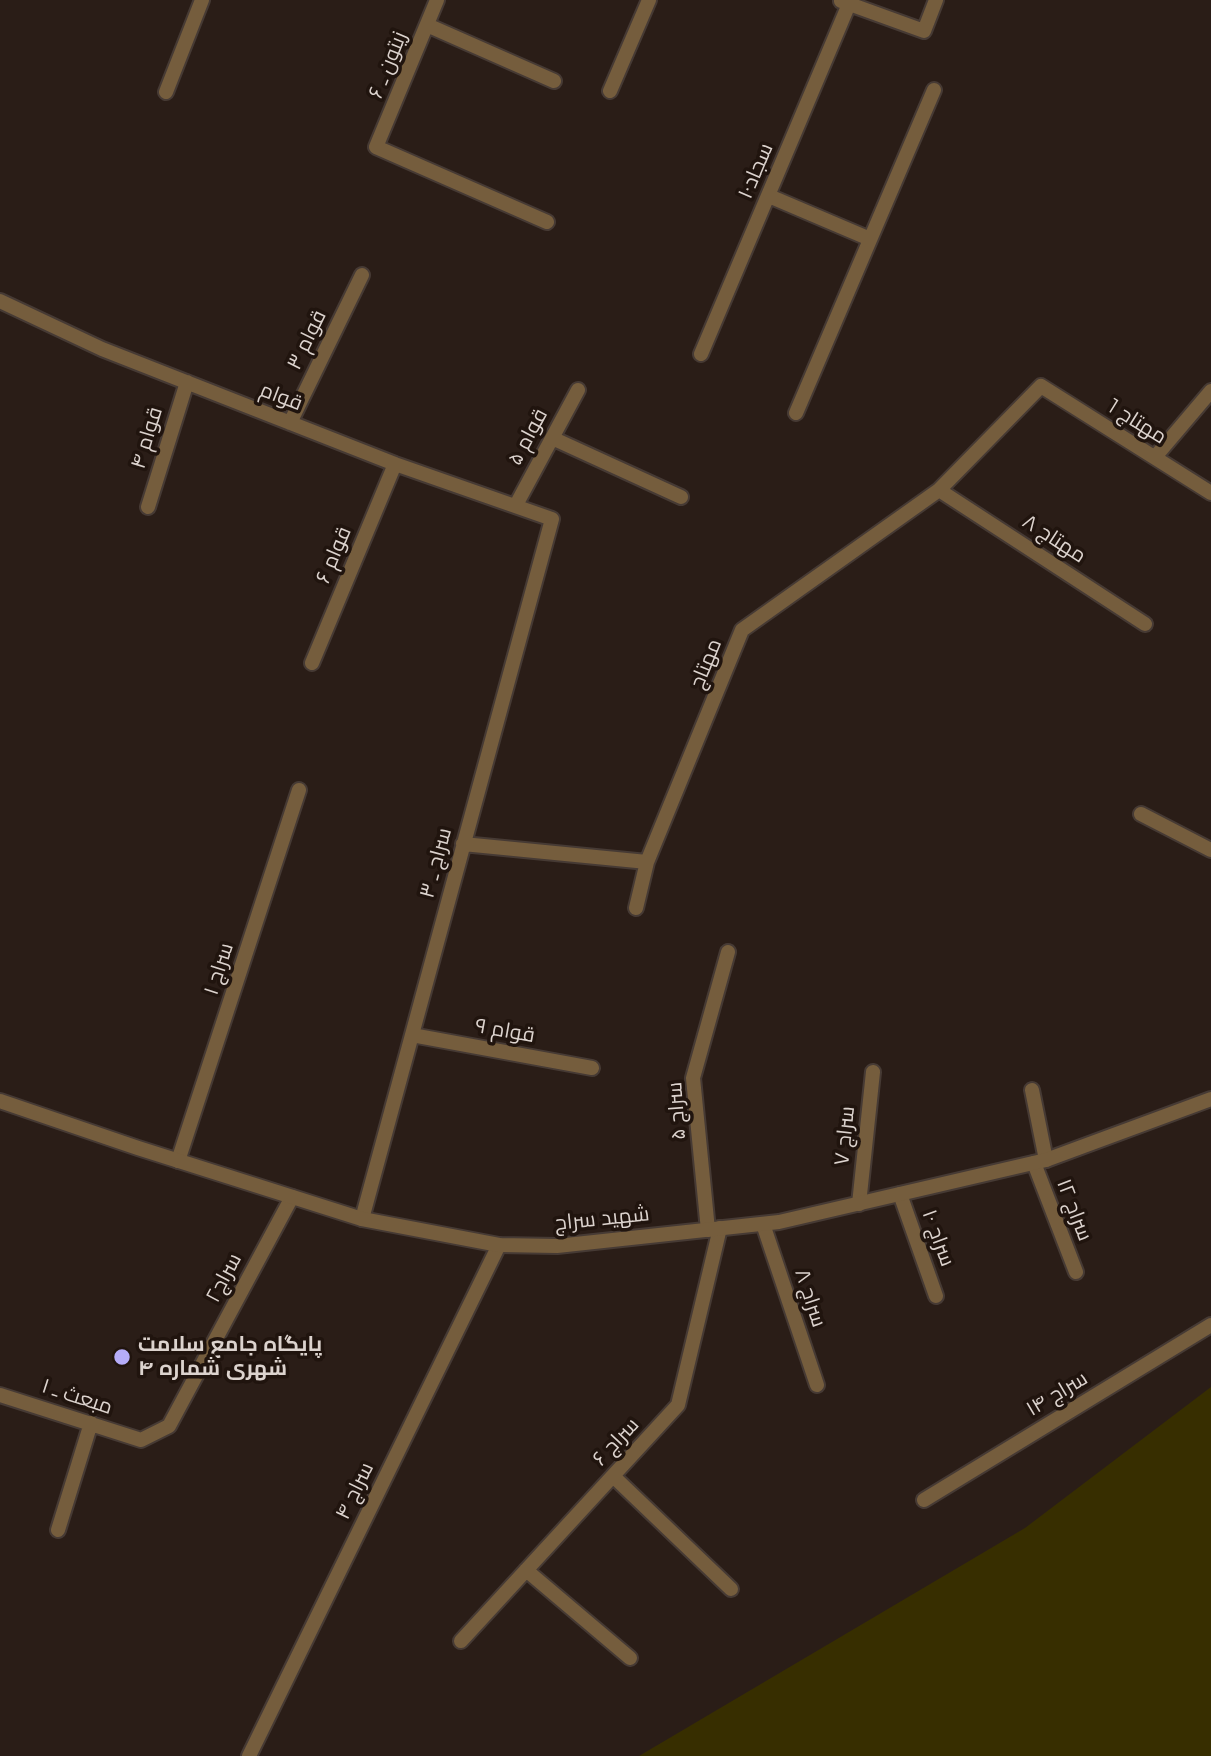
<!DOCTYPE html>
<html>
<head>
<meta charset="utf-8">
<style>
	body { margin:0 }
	canvas { display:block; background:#2a1d17 }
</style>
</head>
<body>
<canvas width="1211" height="1756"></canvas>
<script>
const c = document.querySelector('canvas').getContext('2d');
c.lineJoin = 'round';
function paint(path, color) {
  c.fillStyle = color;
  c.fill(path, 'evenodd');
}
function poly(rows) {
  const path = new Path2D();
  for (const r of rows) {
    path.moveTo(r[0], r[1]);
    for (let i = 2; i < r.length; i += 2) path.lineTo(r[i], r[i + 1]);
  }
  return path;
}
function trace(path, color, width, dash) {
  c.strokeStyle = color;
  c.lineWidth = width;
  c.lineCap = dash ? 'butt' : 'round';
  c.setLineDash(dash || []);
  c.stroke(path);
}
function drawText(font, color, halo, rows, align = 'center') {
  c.font = font + ' Montserrat,Cairo,sans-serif';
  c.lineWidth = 7;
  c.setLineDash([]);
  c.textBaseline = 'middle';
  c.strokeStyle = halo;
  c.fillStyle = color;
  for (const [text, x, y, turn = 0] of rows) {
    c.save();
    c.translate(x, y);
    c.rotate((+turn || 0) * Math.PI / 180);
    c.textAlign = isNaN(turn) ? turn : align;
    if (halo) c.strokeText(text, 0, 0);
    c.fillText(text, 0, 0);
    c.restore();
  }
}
paint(poly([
	[1211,1387,1211,1756,639,1756,1025,1528]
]), '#372e00');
const minor = poly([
	[437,0,376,147,547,222],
	[841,1,924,31,936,0],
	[427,25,554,81],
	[610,91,649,0],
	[166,92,202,0],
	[769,196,870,239],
	[0,301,102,349,395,464,552,519,362,1219],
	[701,354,849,4],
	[796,413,934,90],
	[290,423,362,275],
	[552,438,681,497],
	[1155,457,1211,391],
	[939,490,1145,624],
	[516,505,578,390],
	[148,507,187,382],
	[312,663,395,464],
	[1141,814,1211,850],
	[463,844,647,862,742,630,939,490,1041,386,1211,493],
	[636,908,647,862],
	[412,1035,592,1068],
	[1032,1090,1046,1160],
	[178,1161,299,790],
	[1034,1163,1076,1272],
	[900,1194,936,1296],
	[859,1204,873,1072],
	[763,1224,817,1385],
	[708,1230,693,1078,728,952],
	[0,1395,141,1440,169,1426,292,1197],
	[613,1476,731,1589],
	[924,1500,1211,1325],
	[58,1530,91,1423],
	[526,1570,630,1658],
	[461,1641,678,1405,720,1228],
	[249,1756,499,1245]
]);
const tertiary = poly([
	[0,1101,138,1148,362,1219,499,1245,557,1246,779,1222,1046,1160,1211,1099]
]);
trace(minor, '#463a34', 18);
trace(tertiary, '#463a34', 18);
trace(minor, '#755d3d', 14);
trace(tertiary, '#755d3d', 14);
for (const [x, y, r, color] of [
	[122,1357,9,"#b5acf8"]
]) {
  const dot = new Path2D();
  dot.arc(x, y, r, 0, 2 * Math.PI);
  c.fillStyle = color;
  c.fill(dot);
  trace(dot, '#20140e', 2.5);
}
drawText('21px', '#dcd3ce', '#20140e', [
	["زیتون ـ ۶",388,65,-68],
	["سجاد۱۰",756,171,-67],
	["قوام ۳",307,340,-64],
	["قوام",281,397,21],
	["مهتاج 1",1137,422,32],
	["قوام ۵",528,437,-62],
	["قوام ۴",147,438,-73],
	["مهتاج ۸",1054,539,33],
	["قوام ۶",334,555,-67],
	["مهتاج",706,664,-68],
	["سراج ـ ۳",436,863,-75],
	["سراج ۱",219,969,-72],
	["قوام ۹",505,1031,10],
	["سراج ۵",677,1111,-94],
	["سراج ۷",845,1136,-84],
	["سراج ۱۲",1074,1210,69],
	["شهید سراج",602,1219,-6],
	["سراج ۱۰",938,1238,70],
	["سراج۲",224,1278,-62],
	["سراج ۸",810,1298,72],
	["سراج ۱۴",1057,1394,-31],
	["مبعث ـ ۱",77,1397,18],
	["سراج ۶",616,1442,-47],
	["سراج ۴",355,1491,-64]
]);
drawText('bold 21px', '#dcd3ce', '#20140e', [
	["پایگاه جامع سلامت",138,1345],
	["شهری شماره ۴",138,1369]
], 'left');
</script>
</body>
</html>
